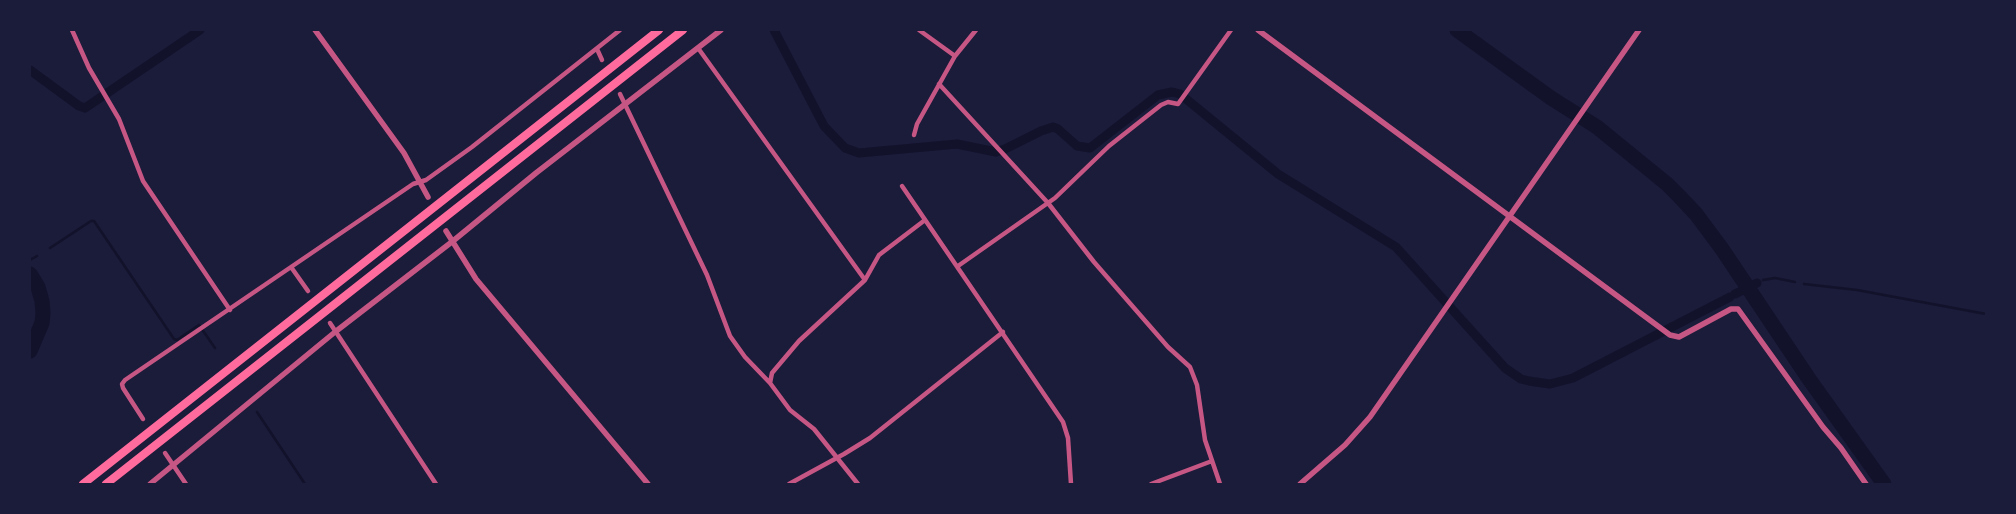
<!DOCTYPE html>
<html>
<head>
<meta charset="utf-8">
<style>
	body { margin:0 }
	#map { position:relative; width:2016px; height:514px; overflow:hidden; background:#1b1b3a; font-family:Karla,sans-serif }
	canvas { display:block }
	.frame { position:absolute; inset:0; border:31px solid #1b1b3a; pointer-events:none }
</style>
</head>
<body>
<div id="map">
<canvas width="2016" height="514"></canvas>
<div class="frame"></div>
</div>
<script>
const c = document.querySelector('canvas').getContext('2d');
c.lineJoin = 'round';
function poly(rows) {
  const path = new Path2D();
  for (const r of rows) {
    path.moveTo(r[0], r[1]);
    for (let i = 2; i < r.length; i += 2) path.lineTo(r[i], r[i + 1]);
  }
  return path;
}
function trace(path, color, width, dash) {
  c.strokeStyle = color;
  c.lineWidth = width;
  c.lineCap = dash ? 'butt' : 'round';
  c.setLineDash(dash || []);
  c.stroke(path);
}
trace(poly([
	[50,248,91,221,94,221,174,339,177,340,199,325,215,348],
	[30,260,37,256],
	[1763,280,1775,278,1795,282],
	[1804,284,1857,290,1986,314],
	[257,412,305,484]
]), '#12122b', 2.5);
trace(poly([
	[774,30,824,126,845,148,859,153,957,144,996,152,1005,149,1041,131,1053,127,1058,129,1077,146,1090,148,1158,95,1172,92,1180,94,1278,174,1396,247,1505,368,1521,379,1529,381,1550,384,1573,378,1730,297],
	[30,70,79,106,85,108,200,30],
	[1735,294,1757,283]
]), '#12122b', 9);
trace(poly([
	[1457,30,1551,98,1597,127,1667,184,1679,196,1696,214,1722,249,1809,379,1884,484],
	[30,274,38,287,42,301,43,313,42,323,30,351]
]), '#12122b', 15);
trace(poly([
	[72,30,89,68,119,119,143,181,230,310],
	[919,30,955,56],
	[698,48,865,280],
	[597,49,602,60],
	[939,84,1048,203,1094,262,1168,347,1190,367,1197,385,1205,440,1220,484],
	[620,94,707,275,730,336,745,357,770,383,790,410,814,429,858,484],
	[914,135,917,124,955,56,976,30],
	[902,186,1063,422,1068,438,1071,484],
	[958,266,1055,198,1109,146,1161,105,1168,102,1178,104,1231,30],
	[291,267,308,291],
	[330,323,436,484],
	[770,383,772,373,799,341,865,280,879,255,925,220],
	[143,419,123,388,122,384,125,380,413,184,426,180,472,147,620,30],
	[165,453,186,484],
	[789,484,844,454,870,438,1003,332],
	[1151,484,1212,461]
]), '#c65784', 4.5);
trace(poly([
	[315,30,404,153,428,197],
	[1258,30,1670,335,1679,337,1731,309,1738,309,1823,427,1841,448,1866,484],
	[446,231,476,279,648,484],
	[150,484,335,332,453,241,536,173,721,30],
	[1300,484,1345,445,1370,417,1639,30]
]), '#c65784', 5.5);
trace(poly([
	[83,484,659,30],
	[106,484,683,30]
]), '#ff6b9d', 8);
</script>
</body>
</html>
